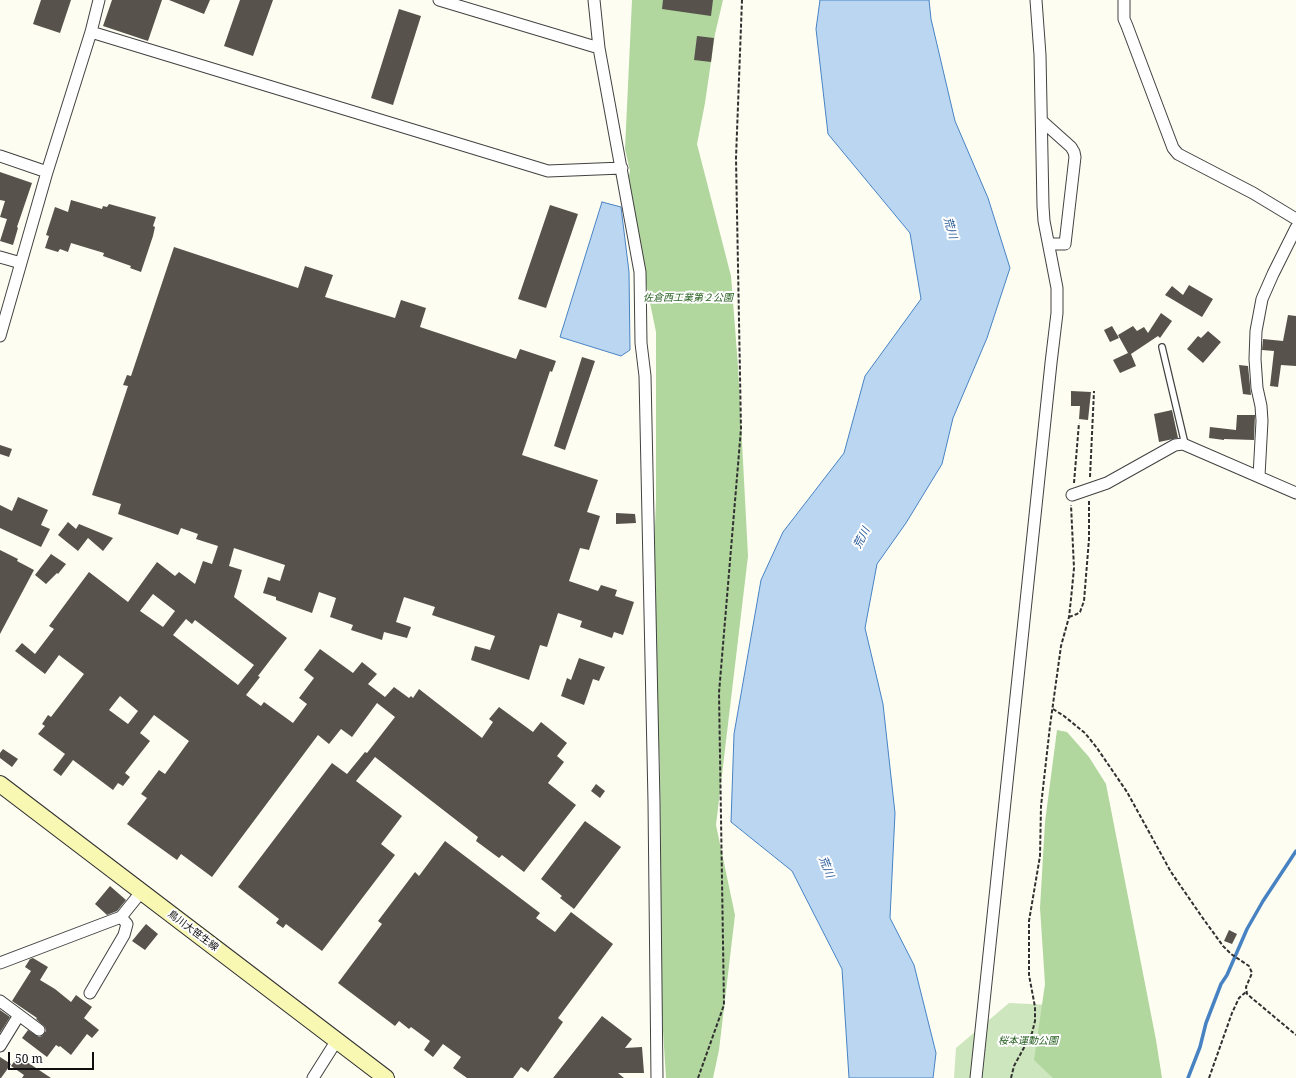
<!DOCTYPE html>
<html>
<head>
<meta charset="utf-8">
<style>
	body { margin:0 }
	#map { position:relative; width:1296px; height:1078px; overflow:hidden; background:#fefdf2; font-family:"Noto Serif",serif }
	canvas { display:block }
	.scale { position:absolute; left:8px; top:1052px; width:86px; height:18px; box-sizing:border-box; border:2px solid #0f0f0f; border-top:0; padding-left:5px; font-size:12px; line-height:14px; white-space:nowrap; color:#0f0f0f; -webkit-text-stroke:3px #fff; paint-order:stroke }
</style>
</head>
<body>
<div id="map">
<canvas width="1296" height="1078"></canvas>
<div class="scale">50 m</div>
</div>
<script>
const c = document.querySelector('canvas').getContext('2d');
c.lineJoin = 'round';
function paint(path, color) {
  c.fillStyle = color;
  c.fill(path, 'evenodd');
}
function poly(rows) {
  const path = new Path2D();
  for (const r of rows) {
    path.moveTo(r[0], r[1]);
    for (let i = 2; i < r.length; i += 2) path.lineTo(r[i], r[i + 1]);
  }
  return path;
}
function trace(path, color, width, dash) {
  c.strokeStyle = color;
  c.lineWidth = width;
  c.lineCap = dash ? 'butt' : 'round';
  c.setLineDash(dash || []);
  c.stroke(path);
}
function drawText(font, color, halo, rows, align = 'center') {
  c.font = font + ' "Noto Serif","Noto Sans JP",serif';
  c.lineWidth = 4;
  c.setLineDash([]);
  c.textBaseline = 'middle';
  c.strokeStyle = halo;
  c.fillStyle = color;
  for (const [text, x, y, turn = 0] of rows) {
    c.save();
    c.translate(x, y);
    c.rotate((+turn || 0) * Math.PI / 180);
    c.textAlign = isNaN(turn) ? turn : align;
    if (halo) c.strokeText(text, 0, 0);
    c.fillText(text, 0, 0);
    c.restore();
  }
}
paint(poly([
	[1009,1003,1052,1005,1105,1078,954,1078,956,1048]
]), '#cee6be');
paint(poly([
	[632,0,723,0,715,34,705,103,697,144,731,276,738,366,748,556,716,825,735,915,719,1050,713,1078,666,1078,659,967,661,909,660,768,652,607,656,500,656,332,626,186,627,185,630,171,625,149],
	[1057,730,1067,732,1089,757,1106,784,1156,1040,1162,1078,1053,1078,1034,1060,1045,984,1040,908,1045,822]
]), '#b1d69e');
const water = poly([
	[820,0,929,0,931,19,955,121,988,198,1010,268,987,338,953,418,942,464,906,523,877,564,865,628,883,704,895,813,890,918,914,965,936,1053,933,1078,849,1078,842,969,792,871,731,822,734,734,761,580,783,532,844,453,865,376,921,299,910,233,828,134,816,29,820,0],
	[602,202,621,207,629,272,630,350,621,356,560,337,602,202]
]);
paint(water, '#bbd6f1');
trace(water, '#4783c3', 1);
trace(poly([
	[1188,1078,1200,1047,1206,1023,1221,984,1227,975,1247,929,1263,901,1296,851]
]), '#4783c3', 3.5);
paint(poly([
	[41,0,71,0,60,33,33,24],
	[112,0,162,0,148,41,103,26],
	[169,0,210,0,204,14],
	[240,0,273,0,253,56,224,46],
	[663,0,713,0,711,16,662,9],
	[399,9,421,16,393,105,371,98],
	[697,36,714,38,711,62,694,60],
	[0,172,32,183,17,227,18,228,13,245,0,241,7,219,0,217,5,201,0,200],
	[71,200,102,209,103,206,107,207,109,204,156,217,153,226,155,227,153,236,141,272,130,268,131,266,103,256,104,253,71,243,68,252,60,249,58,252,45,248,49,236,46,235,55,207,68,212],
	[550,205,578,214,546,308,518,299],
	[174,247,298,288,305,266,333,275,325,297,395,318,401,300,426,308,420,327,516,359,520,349,556,361,552,372,550,371,522,455,598,480,587,512,600,516,589,550,580,548,569,581,598,591,601,585,617,590,615,596,634,602,623,635,614,632,612,638,580,627,582,621,558,613,547,647,540,645,529,680,471,660,475,646,490,650,495,636,432,615,435,607,404,597,396,622,411,627,407,638,384,632,382,640,351,630,353,625,330,617,336,598,319,592,312,613,276,600,276,597,263,593,268,577,280,581,285,565,234,548,229,566,242,570,234,597,287,638,258,676,260,677,246,695,261,706,264,702,293,723,307,704,299,698,314,678,304,670,320,649,353,673,362,662,377,674,368,684,385,697,394,687,409,698,411,696,413,698,419,689,482,738,493,722,489,719,499,707,533,732,541,722,567,743,557,756,564,762,548,783,576,805,524,872,502,855,499,858,476,841,478,837,375,757,356,781,402,816,381,844,395,855,322,951,286,924,283,928,276,923,279,919,238,887,332,763,347,774,365,752,367,753,395,717,377,703,352,737,341,729,329,744,318,735,212,877,181,854,177,860,127,824,147,798,141,794,159,770,165,774,189,741,154,715,140,733,150,741,125,773,130,777,123,786,118,783,113,790,73,760,61,776,53,770,65,754,38,734,45,726,42,724,48,715,51,717,84,674,59,655,45,674,15,651,22,643,35,654,54,629,49,626,89,572,128,602,157,562,175,576,179,572,195,584,203,561,212,564,218,546,196,539,198,534,181,528,178,535,118,514,121,504,92,495,128,386,123,385,127,375,131,376],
	[153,594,175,611,163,627,140,611],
	[186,619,192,624,195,620,254,665,238,685,173,635],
	[120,696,138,711,128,724,109,710],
	[1189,285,1213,299,1202,317,1165,295,1172,286,1183,295],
	[1161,313,1172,321,1160,338,1158,336,1131,354,1136,366,1120,373,1113,360,1128,353,1118,335,1133,326,1137,331,1144,327,1148,333],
	[1288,315,1296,316,1296,366,1281,365,1278,387,1270,386,1274,351,1262,350,1263,339,1283,341],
	[1112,326,1119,338,1110,342,1104,330],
	[1208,331,1221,342,1203,363,1187,349,1198,336,1201,338],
	[582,357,595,361,565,450,554,446],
	[1239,365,1248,366,1251,395,1243,394],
	[1071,391,1091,392,1088,420,1079,419,1080,406,1071,406],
	[1172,410,1178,438,1159,442,1154,414],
	[1237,415,1255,415,1254,440,1224,439,1224,440,1209,438,1210,427,1236,430],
	[0,445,12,449,9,457,0,454],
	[18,497,48,510,41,525,50,529,41,547,0,528,0,505,12,511],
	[616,513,635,514,636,523,616,524],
	[68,522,76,529,79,524,113,538,103,551,88,538,78,551,58,535],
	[0,550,18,559,17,561,34,570,0,634],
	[51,554,66,564,58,574,57,573,46,584,35,575],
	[579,658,605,667,599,681,593,679,584,705,561,696,567,678,571,680],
	[3,749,18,759,12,767,0,758,0,753],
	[596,784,605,791,600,798,591,791],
	[585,821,621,847,574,909,560,898,562,896,541,879],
	[445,841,540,913,536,918,555,932,571,912,613,944,558,1018,563,1022,528,1072,521,1067,513,1078,467,1078,453,1068,461,1057,443,1044,433,1057,424,1050,430,1041,411,1027,409,1029,399,1021,395,1026,338,983,382,924,378,921,415,872,419,876],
	[110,886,126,900,117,911,107,915,95,904],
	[146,924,158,934,145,950,132,941],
	[1229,930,1237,934,1232,944,1224,941],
	[33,958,48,967,40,980,55,989,71,1002,76,995,92,1007,84,1018,99,1030,92,1038,87,1034,71,1055,60,1046,59,1047,56,1045,47,1057,22,1038,28,1030,39,1037,42,1036,46,1031,45,1027,36,1019,37,1018,12,1001,31,971,25,967,30,959],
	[0,1010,10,1017,0,1033],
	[602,1016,632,1039,625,1048,642,1047,644,1073,618,1073,624,1078,553,1078],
	[18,1056,51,1078,22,1078,24,1075,11,1066],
	[0,1057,11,1064,1,1078,0,1078]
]), '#57524c');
const lane = poly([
	[1162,347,1185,444]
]);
const street = poly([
	[439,0,599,48],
	[594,0,599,48,640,272,641,343,645,376,654,802,657,1078],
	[1124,0,1124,19,1127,26,1173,148,1178,154,1253,193,1296,219],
	[91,32,548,171,622,168],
	[1042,121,1071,147,1074,152,1075,157,1065,244,1049,244],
	[0,156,47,172],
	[0,257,21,263],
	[0,336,47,172,91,32,99,0],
	[1259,476,1262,421,1261,406,1257,388,1255,359,1256,331,1262,299,1273,274,1296,228],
	[1072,495,1107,483,1175,445,1183,444,1296,493],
	[0,963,121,917,142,891],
	[90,993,124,935,127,924,121,917],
	[0,1001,39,1030],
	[0,1046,19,1015],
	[313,1078,337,1040],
	[976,1078,1051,363,1057,313,1057,288,1044,221,1043,206,1040,55,1036,0]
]);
const secondary = poly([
	[0,784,386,1078]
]);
trace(lane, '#424242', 8);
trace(street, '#424242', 13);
trace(secondary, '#313131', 18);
trace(poly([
	[1090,477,1094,391],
	[1074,483,1079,423],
	[1069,617,1077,614,1080,612,1084,601,1089,539,1089,500],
	[1053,709,1064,716,1085,733,1097,748,1127,792,1171,872,1202,917,1223,946,1231,954,1249,966,1252,973,1246,987,1247,994,1296,1035],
	[698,1078,724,1005,719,693,741,429,736,158,742,0],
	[1011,1078,1014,1066,1032,1033,1035,1021,1035,1007,1029,975,1029,921,1040,856,1041,806,1050,726,1061,646,1069,617,1071,599,1074,568,1071,505],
	[1209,1078,1232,1013,1239,998,1246,992]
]), '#313131', 2, [4, 2]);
trace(lane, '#fff', 5.5);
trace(street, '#fff', 11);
trace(secondary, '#f8f8b3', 16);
drawText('italic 10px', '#2a6224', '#fff', [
	["佐倉西工業第２公園",688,298],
	["桜本運動公園",1028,1041]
]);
drawText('10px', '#0f0f0f', '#fff', [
	["鳥川大笹生線",193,931,37]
]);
drawText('italic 11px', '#225697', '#fff', [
	["荒川",950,228,75],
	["荒川",862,538,-63],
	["荒川",826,867,68]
]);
</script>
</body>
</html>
